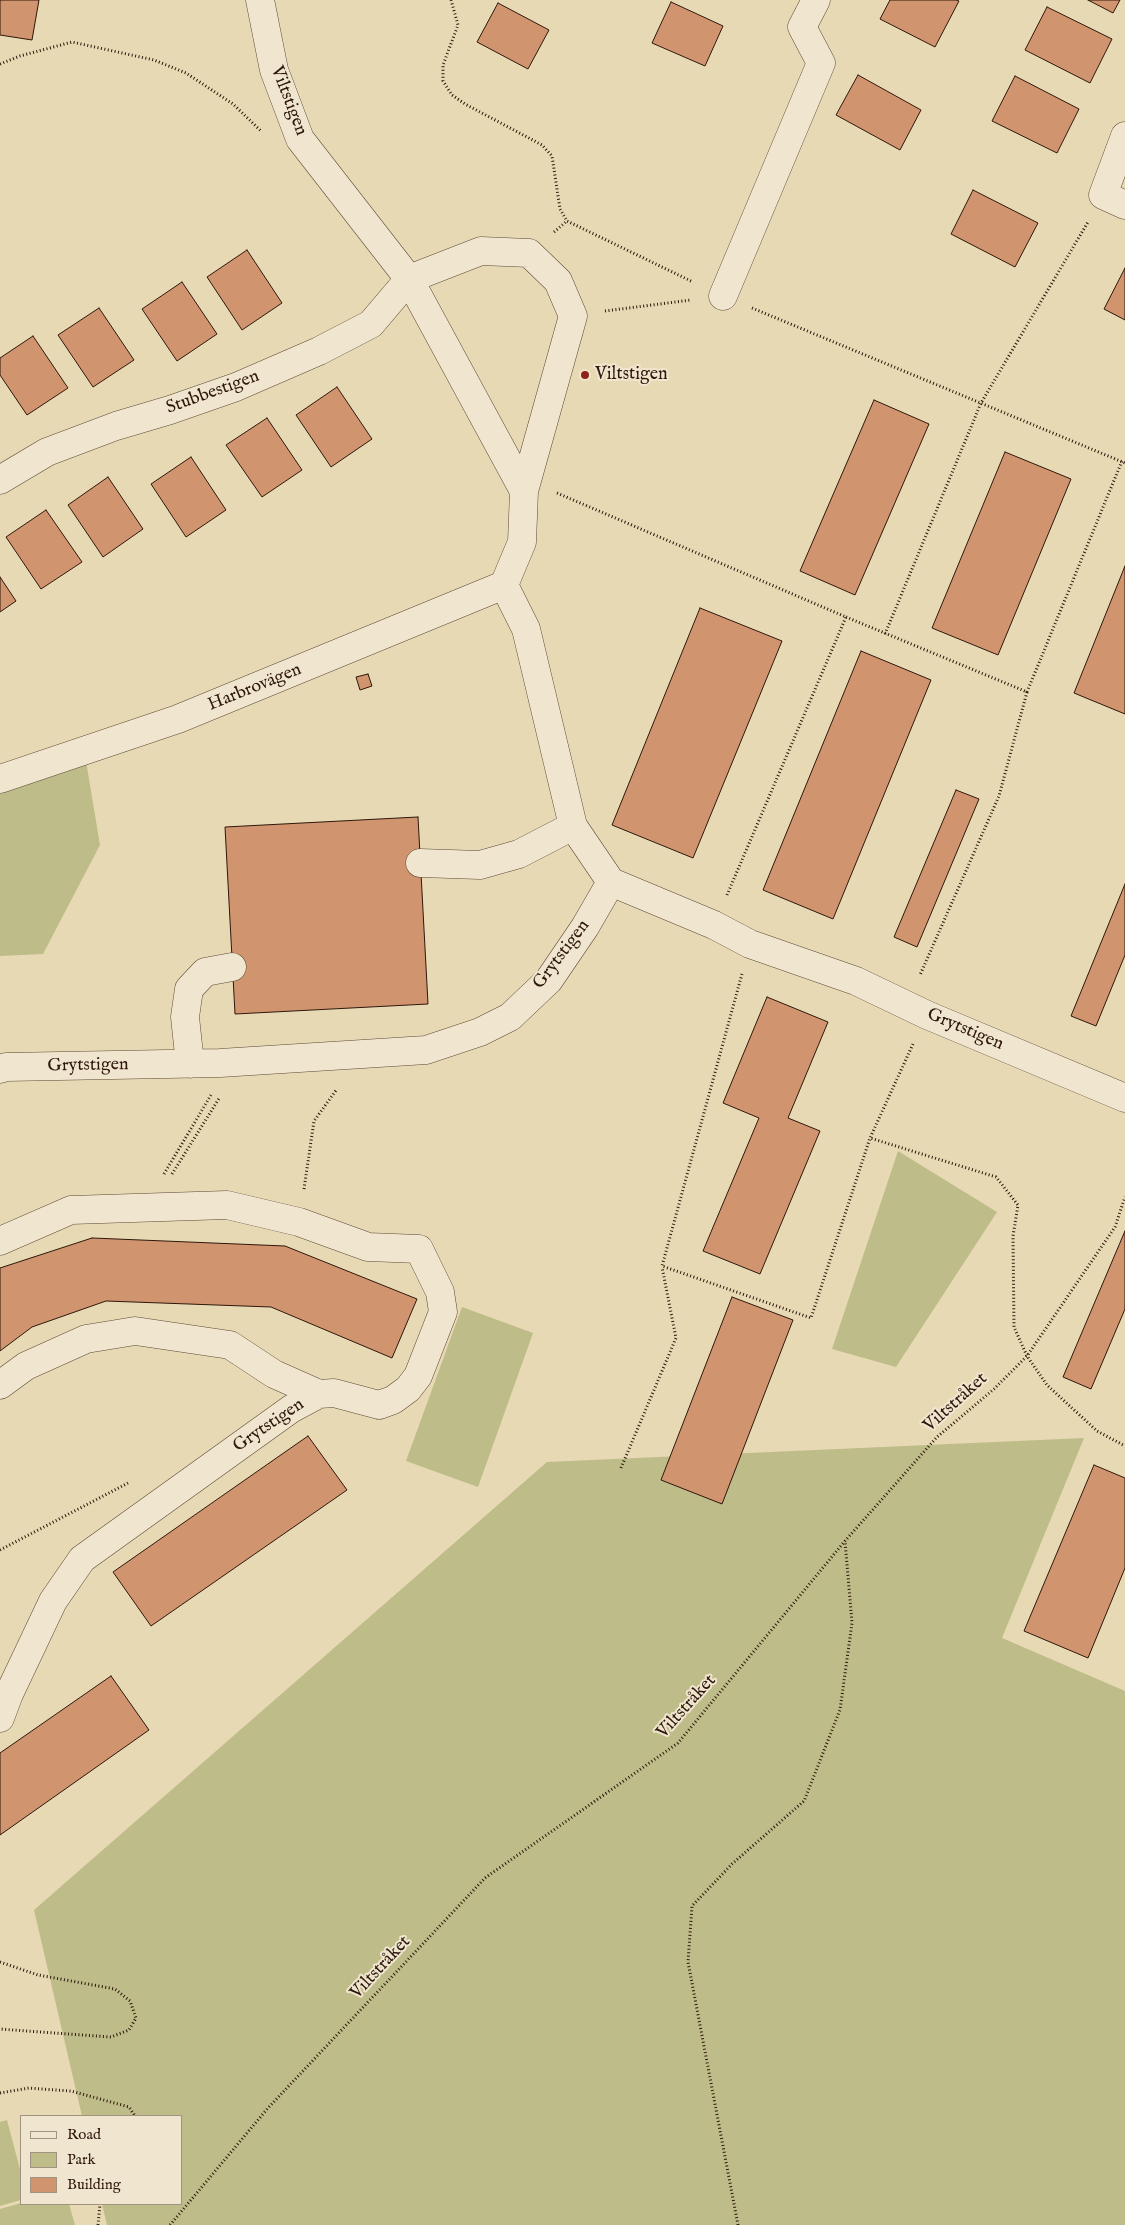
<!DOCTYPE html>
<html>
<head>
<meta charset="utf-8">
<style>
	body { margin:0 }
	#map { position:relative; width:1125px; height:2225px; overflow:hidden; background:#e8d9b5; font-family:"IM FELL English",serif }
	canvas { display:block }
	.legend { position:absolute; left:20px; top:2115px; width:162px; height:90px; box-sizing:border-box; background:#f0e6cf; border:1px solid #a29381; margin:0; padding:6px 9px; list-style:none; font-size:15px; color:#2e170b }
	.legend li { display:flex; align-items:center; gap:10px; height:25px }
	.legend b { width:25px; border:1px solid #a29381 }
</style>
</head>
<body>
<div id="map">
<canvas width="1125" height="2225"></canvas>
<ul class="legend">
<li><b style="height:6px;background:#f0e6cf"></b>Road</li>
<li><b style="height:14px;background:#bebc88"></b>Park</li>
<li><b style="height:14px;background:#d0946f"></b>Building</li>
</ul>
</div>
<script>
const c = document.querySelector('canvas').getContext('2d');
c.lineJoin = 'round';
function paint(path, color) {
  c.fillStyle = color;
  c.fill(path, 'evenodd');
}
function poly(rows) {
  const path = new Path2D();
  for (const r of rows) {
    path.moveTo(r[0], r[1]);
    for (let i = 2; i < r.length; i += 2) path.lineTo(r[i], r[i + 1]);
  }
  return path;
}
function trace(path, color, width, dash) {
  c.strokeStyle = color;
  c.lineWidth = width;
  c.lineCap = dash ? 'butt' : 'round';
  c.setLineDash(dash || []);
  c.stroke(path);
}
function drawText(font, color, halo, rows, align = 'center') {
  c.font = font + ' "IM FELL English",serif';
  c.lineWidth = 4;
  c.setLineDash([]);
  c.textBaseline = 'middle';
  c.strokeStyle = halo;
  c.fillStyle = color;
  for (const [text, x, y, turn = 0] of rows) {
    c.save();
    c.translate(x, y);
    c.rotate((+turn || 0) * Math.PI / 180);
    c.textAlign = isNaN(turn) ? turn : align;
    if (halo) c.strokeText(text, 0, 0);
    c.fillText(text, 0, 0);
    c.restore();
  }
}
paint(poly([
	[86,761,100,845,43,954,0,956,0,794],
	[898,1151,997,1212,896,1367,832,1349],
	[462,1307,533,1333,478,1487,406,1461],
	[1084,1438,1002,1638,1125,1691,1125,2225,107,2225,102,2204,181,2204,181,2116,82,2116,34,1910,547,1462],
	[7,2120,21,2173,21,2200,0,2206,0,2122],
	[21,2203,69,2204,75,2225,0,2225,0,2209]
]), '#bebc88');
const building = poly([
	[0,0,39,0,32,40,0,35,0,0],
	[890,0,956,0,959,1,935,47,880,19,890,0],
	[1088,0,1120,0,1113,13,1088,0],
	[671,2,723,26,705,66,652,43,671,2],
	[498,3,549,30,528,69,477,42,498,3],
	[1047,7,1112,39,1090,83,1025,50,1047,7],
	[858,75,921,110,900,150,836,115,858,75],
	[1015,76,1079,109,1057,153,992,121,1015,76],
	[973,190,1038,223,1015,267,951,234,973,190],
	[247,250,282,303,242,330,207,277,247,250],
	[1125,268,1125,320,1104,309,1125,268],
	[182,282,217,334,177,361,142,309,182,282],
	[99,308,134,360,93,387,58,335,99,308],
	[33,336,68,388,27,415,0,375,0,358,33,336],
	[337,387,372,439,331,467,296,415,337,387],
	[874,400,929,424,855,595,800,571,874,400],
	[267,418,302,470,262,497,226,445,267,418],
	[1005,452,1071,479,998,655,932,628,1005,452],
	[191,457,226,510,186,537,151,484,191,457],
	[108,477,143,529,103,557,68,505,108,477],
	[46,510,82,562,41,589,6,537,46,510],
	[1125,566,1125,714,1074,693,1125,566],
	[0,577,16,601,0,612,0,577],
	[700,608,782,641,693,858,612,825,700,608],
	[861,651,931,680,833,919,763,890,861,651],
	[368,674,372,686,360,690,356,677,368,674],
	[956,790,979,799,917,947,894,937,956,790],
	[418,817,428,1004,235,1014,225,827,418,817],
	[1125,884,1125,955,1096,1026,1071,1016,1125,884],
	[767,997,828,1022,788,1118,820,1131,760,1274,703,1251,759,1118,723,1103,767,997],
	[1125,1231,1125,1309,1091,1389,1063,1377,1125,1231],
	[92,1238,285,1246,417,1299,392,1358,271,1307,106,1301,32,1327,0,1351,0,1268,92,1238],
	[732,1297,793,1320,722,1504,661,1480,732,1297],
	[308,1436,347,1490,151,1626,113,1572,308,1436],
	[1094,1465,1125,1478,1125,1568,1088,1658,1024,1631,1094,1465],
	[111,1676,149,1730,0,1835,0,1753,111,1676]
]);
paint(building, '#d0946f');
trace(building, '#2e170b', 1);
const minor = poly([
	[260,0,274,70,300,139,409,279,524,491,522,542,504,585],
	[1125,136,1103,195,1125,205],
	[723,296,821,63,802,27,816,0],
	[0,480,47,452,116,426,170,410,236,387,319,351,371,324,409,279,481,251,529,253,558,281,573,316,524,491],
	[0,779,178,719,504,585],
	[420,863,480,865,519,854,573,826],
	[611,882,714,925,750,944,856,981,927,1015,1125,1098],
	[190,1064,185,1017,189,989,205,972,232,967],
	[0,1069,6,1067,220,1063,426,1050,480,1032,510,1017,549,980,585,927,611,882,573,826,526,629,504,585],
	[0,1241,71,1210,227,1205,299,1222,368,1247,419,1249,440,1292,443,1312,418,1376,408,1389,393,1400,379,1405,334,1393,319,1394,291,1409,82,1559,53,1601,9,1694,0,1718],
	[0,1385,26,1366,86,1339,135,1331,230,1345,274,1374,319,1394]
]);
trace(minor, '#5c4836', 29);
trace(poly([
	[451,0,458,25,443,65,443,81,452,95,465,104,542,145,552,156,560,209,567,221,693,282],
	[0,64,20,56,72,42,154,60,186,73,233,104,261,131],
	[554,232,567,221],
	[752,308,1125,463],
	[605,311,691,300],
	[557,493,846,617,727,895],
	[846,617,1027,692,999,796,920,975],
	[885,634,981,403,1088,222],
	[1027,692,1122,461],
	[742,974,662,1266,811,1318,870,1138],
	[913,1044,870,1138,996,1177,1018,1205,1013,1236,1014,1327,1027,1356,1047,1385,1097,1431,1125,1446],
	[164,1174,211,1095],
	[172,1174,220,1097],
	[304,1189,314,1121,337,1089],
	[621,1468,676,1338,662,1267],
	[0,1550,128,1483],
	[0,1962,38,1975,115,1989,130,2001,136,2018,129,2030,111,2037,0,2029],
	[0,2093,29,2088,71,2091,129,2107,135,2116],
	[98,2225,100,2204],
	[170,2225,268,2108,485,1878,678,1743,845,1541,937,1437,994,1389,1027,1356,1115,1227,1125,1197],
	[738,2225,688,1962,692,1906,732,1864,804,1801,840,1710,852,1623,845,1541]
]), '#2e170b', 3, [1, 2.5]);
trace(minor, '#f0e6cf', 28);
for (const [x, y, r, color] of [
	[585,375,5,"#8f2418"]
]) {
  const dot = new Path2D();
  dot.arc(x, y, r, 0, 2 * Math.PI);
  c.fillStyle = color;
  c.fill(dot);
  trace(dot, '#f0e6cf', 2);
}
drawText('18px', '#2e170b', '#f0e6cf', [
	["Viltstigen",288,101,69],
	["Stubbestigen",213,393,-20],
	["Harbrovägen",255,688,-22],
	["Grytstigen",562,955,-53],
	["Grytstigen",965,1030,23],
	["Grytstigen",88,1066,-1],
	["Viltstråket",956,1403,-42],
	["Grytstigen",269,1426,-34],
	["Viltstråket",687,1707,-48],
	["Viltstråket",381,1968,-47]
]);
drawText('18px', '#2e170b', '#f0e6cf', [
	["Viltstigen",595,375]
], 'left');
</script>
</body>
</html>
